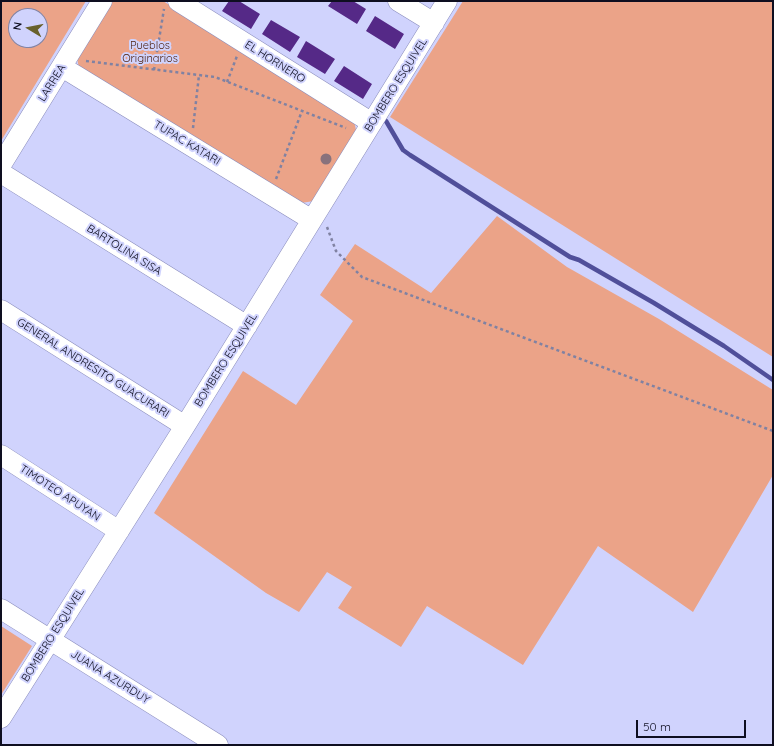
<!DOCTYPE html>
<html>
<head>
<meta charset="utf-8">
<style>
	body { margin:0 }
	#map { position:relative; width:774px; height:746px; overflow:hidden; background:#d0d3fd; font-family:Quicksand,sans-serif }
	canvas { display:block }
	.frame { position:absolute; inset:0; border:2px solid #0e0e20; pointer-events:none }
	.north { position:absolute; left:8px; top:8px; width:40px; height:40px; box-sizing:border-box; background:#d0d3fd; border:1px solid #8284a5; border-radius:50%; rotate:280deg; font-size:11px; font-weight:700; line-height:16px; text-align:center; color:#0e0e20 }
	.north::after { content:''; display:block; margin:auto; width:14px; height:18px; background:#68612d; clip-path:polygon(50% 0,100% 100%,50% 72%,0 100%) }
	.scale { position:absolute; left:636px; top:720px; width:110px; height:18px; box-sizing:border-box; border:2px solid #0e0e20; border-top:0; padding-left:5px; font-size:12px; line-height:14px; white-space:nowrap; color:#0e0e20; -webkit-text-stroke:3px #d0d3fd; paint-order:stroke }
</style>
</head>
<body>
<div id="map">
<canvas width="774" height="746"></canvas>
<div class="frame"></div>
<div class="north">N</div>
<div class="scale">50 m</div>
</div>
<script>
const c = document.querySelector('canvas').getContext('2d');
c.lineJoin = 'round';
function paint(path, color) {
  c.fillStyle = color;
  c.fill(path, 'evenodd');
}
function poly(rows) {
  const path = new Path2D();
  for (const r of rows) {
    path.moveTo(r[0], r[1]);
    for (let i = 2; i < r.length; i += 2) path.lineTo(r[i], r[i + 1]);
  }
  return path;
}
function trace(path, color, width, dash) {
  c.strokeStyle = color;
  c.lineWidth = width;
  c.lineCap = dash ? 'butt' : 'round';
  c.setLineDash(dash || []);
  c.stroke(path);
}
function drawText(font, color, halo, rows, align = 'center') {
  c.font = font + ' Quicksand,sans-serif';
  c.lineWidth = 4;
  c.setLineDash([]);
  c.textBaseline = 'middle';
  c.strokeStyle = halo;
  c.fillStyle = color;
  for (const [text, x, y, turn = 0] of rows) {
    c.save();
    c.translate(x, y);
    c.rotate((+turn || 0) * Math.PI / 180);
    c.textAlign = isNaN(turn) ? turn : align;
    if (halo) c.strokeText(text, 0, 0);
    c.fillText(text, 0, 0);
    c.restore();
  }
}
paint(poly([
	[1,1,86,1,1,141],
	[16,16,40,16,40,40,16,40],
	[111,1,163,1,354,121,356,130,314,201,301,203,79,68,77,58],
	[463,1,773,1,773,357,390,117],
	[497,216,567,267,659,319,773,390,773,475,693,612,598,546,523,665,427,606,401,647,338,608,352,587,327,572,299,612,266,593,154,513,243,371,296,405,353,321,320,295,355,244,431,293],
	[1,626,32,646,1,695]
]), '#eba388');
trace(poly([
	[386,121,403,150,410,155,570,257,579,260,654,303,724,346,773,380]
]), '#504f9a', 4.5);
paint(poly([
	[229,1,239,1,260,14,251,29,222,11],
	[332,1,353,1,366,9,357,24,328,6],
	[375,16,404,34,395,49,366,31],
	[271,20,300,37,290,52,262,34],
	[306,41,335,59,325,74,297,57],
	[344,66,372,84,363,99,334,81]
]), '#552987');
const minor = poly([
	[178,1,372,123],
	[398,1,434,23],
	[62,67,312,220],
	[1,165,102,1],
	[1,173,247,326],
	[1,310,185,426],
	[1,455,119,531],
	[1,609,218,745],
	[1,718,185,426,447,1]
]);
trace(minor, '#898cbc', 21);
trace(poly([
	[86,61,215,77,346,128],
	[154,70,164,9],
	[227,82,237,56],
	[193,128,199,75],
	[276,179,302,111],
	[327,227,336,251,362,277,773,431]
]), '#8082a2', 2.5, [3, 3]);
trace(minor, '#fff', 20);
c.fillStyle = '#89727c';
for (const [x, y] of [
	[326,159]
]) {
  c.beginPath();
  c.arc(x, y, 5.5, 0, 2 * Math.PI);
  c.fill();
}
drawText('11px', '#4f2312', '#d0d3fd', [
	["Pueblos",150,46],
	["Originarios",150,59]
]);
drawText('11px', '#0e0e20', '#d0d3fd', [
	["EL HORNERO",275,62,32],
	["LARREA",52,83,-58],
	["BOMBERO ESQUIVEL",396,85,-58],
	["TUPAC KATARI",187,143,31],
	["BARTOLINA SISA",124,250,32],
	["BOMBERO ESQUIVEL",226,360,-58],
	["GENERAL ANDRESITO GUACURARI",93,368,32],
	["TIMOTEO APUYAN",60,493,33],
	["BOMBERO ESQUIVEL",53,635,-58],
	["JUANA AZURDUY",110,677,32]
]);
</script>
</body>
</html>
